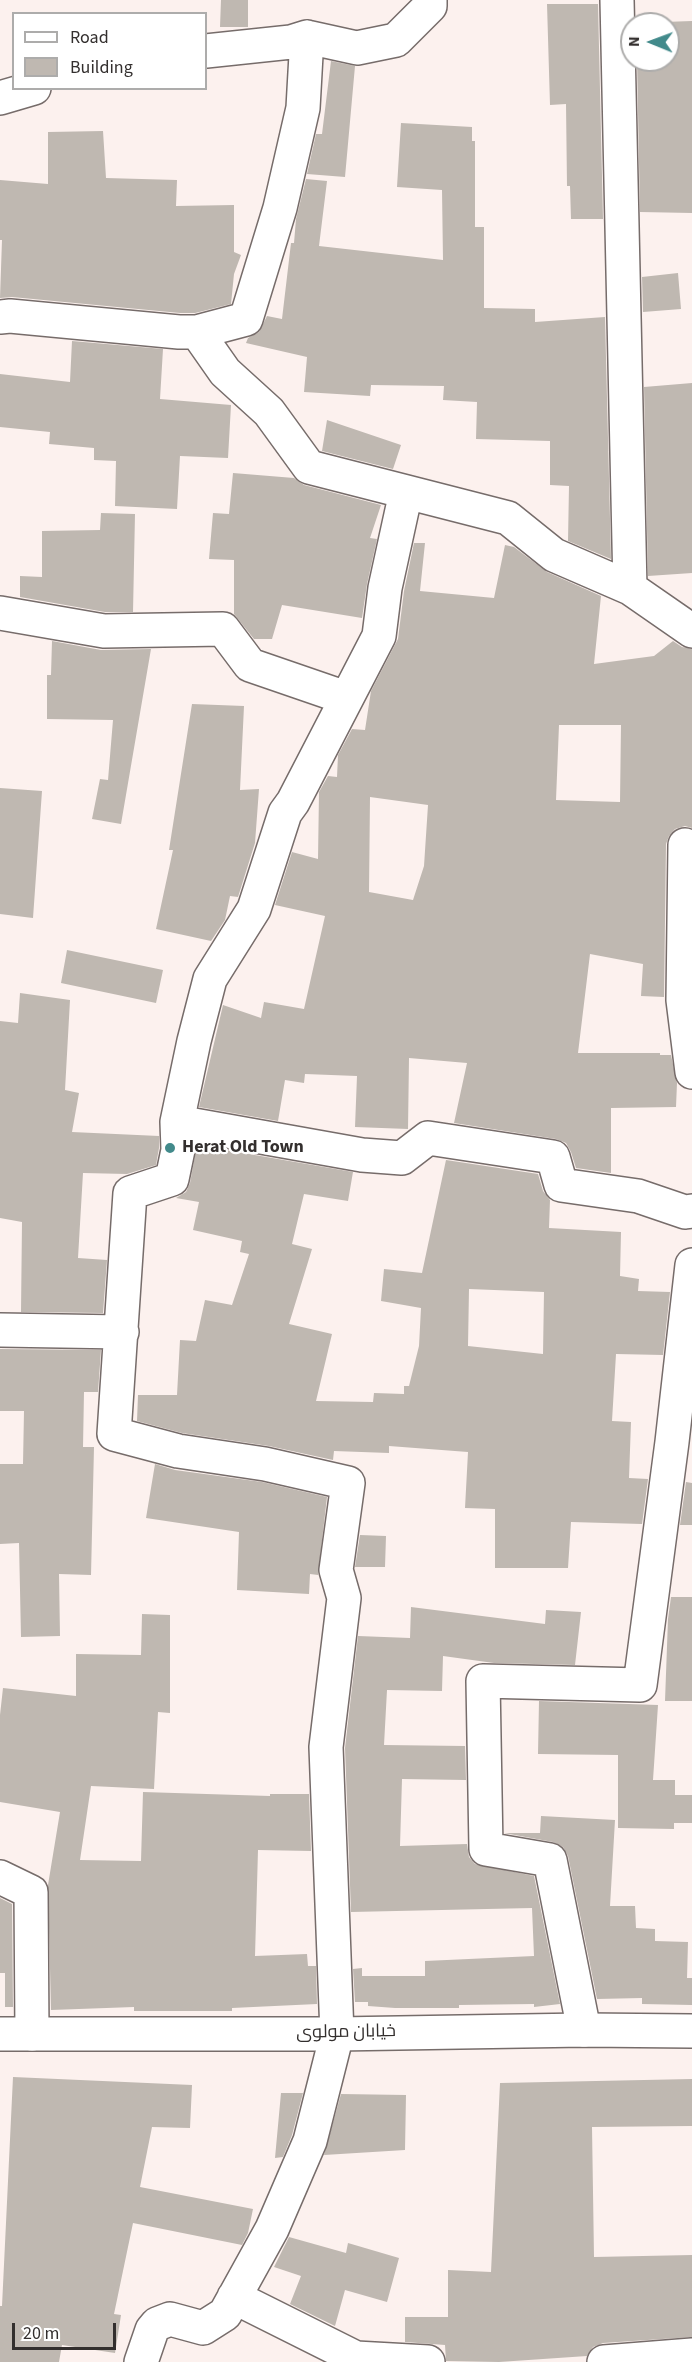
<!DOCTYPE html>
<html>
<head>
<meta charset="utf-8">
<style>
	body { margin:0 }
	#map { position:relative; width:692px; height:2362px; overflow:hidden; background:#fcf1ee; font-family:"Source Sans 3",sans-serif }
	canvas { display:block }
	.legend { position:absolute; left:12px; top:12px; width:195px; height:78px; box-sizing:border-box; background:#fff; border:2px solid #adacab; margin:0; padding:8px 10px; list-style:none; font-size:18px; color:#332f2e }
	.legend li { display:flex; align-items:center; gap:12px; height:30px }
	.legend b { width:30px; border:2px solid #adacab }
	.north { position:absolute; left:620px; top:12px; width:60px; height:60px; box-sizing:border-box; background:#fff; border:2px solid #adacab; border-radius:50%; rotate:271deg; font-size:16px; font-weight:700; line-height:24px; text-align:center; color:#332f2e }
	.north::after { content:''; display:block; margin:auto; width:21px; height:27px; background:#428a8b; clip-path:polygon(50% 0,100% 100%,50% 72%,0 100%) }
	.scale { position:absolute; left:12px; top:2323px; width:104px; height:27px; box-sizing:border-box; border:3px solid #332f2e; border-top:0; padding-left:8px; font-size:18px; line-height:21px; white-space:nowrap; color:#332f2e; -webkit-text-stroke:4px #fff; paint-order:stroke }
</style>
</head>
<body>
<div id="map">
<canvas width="692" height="2362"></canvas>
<ul class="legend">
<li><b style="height:8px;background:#fff"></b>Road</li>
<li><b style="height:16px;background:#bfb8b1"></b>Building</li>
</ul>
<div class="north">N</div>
<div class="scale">20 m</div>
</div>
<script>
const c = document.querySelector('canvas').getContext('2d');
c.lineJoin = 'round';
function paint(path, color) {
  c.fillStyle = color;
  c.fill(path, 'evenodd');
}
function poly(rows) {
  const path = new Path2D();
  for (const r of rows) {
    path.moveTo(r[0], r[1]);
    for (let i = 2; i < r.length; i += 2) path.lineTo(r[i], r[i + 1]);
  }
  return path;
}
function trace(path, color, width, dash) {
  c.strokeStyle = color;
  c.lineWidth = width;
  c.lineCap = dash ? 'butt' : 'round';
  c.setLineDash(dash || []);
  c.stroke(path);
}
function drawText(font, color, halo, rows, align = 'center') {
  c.font = font + ' "Source Sans 3",Cairo,sans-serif';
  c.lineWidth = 4.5;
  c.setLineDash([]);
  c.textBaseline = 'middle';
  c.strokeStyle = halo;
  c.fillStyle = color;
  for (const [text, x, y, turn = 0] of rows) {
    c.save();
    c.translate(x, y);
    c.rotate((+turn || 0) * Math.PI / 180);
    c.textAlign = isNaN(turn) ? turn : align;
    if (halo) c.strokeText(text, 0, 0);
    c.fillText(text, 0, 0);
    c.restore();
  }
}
paint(poly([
	[221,0,248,0,248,27,220,27],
	[547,4,598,4,603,219,571,219,570,186,567,186,566,104,550,105],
	[692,21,692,213,640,212,637,60,668,60,668,24,636,23],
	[331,61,355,66,345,177,307,174,316,134,322,134],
	[401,123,472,127,472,141,475,141,475,227,484,227,484,308,535,309,535,322,605,317,611,559,568,541,569,486,550,485,550,441,476,439,477,402,443,400,444,386,371,385,370,396,304,392,307,357,246,343,248,338,259,332,267,316,282,319,291,243,294,243,296,219,306,179,327,181,319,246,443,260,442,190,397,187],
	[103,131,106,178,177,180,176,206,234,205,234,252,241,255,234,274,231,304,195,313,180,313,12,297,0,298,2,240,0,240,0,180,48,184,48,132],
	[678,273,681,309,643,312,642,277],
	[72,341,163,349,160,399,231,405,228,458,180,456,177,509,115,506,116,461,94,460,94,448,49,444,50,432,0,427,0,374,70,382],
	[692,383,692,573,648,576,644,387],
	[327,420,401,445,393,469,322,451],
	[233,473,294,478,304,485,381,505,370,538,377,539,367,584,362,618,282,605,272,639,254,639,234,614,234,560,209,559,213,513,229,514],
	[101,513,135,514,133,612,105,612,20,597,20,576,42,577,42,531,100,530],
	[414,543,425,543,420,591,494,598,505,545,514,547,547,572,601,596,594,664,654,656,673,641,682,647,692,649,692,828,685,826,675,829,669,836,666,844,664,997,641,996,643,964,590,954,578,1053,660,1053,660,1055,671,1055,677,1083,676,1107,611,1108,611,1173,576,1168,571,1152,566,1143,556,1139,454,1123,467,1063,409,1058,408,1129,355,1127,357,1076,305,1074,304,1083,285,1080,278,1121,199,1107,223,1005,261,1018,264,1002,304,1009,325,916,275,905,292,852,318,859,319,792,328,776,337,777,338,755,352,729,365,730,371,691,398,639,404,591],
	[559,725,621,725,620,802,556,800],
	[370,797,428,805,424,866,413,900,369,892],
	[52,641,101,650,151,649,121,824,92,819,100,779,108,780,113,720,47,719,47,675,51,675],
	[192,704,244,706,240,790,259,789,255,843,238,897,230,896,225,920,211,941,156,929,173,850,169,850],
	[0,788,42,791,33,918,0,914],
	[67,950,163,970,156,1003,61,983],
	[20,993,70,1000,65,1090,79,1093,72,1132,159,1136,159,1148,156,1165,127,1174,83,1173,78,1258,107,1260,103,1313,21,1312,22,1222,0,1218,0,1021,18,1023],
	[197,1145,353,1172,348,1201,304,1194,292,1244,312,1249,289,1324,332,1334,316,1401,373,1402,374,1393,404,1394,404,1386,409,1386,419,1346,421,1308,381,1301,384,1269,422,1273,446,1160,538,1174,543,1191,550,1200,549,1228,621,1232,620,1276,639,1279,638,1291,670,1292,663,1355,616,1354,612,1421,631,1422,629,1478,648,1479,642,1524,571,1522,568,1568,495,1568,495,1509,465,1508,468,1452,389,1446,389,1453,334,1451,333,1460,269,1446,182,1433,137,1421,138,1395,177,1395,180,1340,196,1341,205,1300,232,1305,249,1254,240,1252,242,1241,193,1230,199,1202,176,1198,186,1192,190,1183],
	[469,1289,544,1292,543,1354,468,1346],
	[0,1349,101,1350,98,1392,84,1392,83,1447,94,1447,91,1575,59,1574,60,1636,21,1637,19,1543,0,1544,0,1464,23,1464,24,1411,0,1411],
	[155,1464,175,1470,262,1482,327,1497,318,1575,310,1574,309,1594,237,1590,239,1532,146,1518],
	[686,1482,692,1483,692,1525,680,1525],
	[360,1535,386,1536,385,1567,355,1567],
	[671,1597,692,1597,692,1701,665,1701,668,1619],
	[411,1607,545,1624,546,1610,581,1612,575,1665,494,1663,443,1656,442,1691,387,1690,384,1745,465,1746,466,1780,402,1779,400,1846,467,1844,469,1857,475,1864,534,1876,560,2004,534,2007,534,2004,459,2005,459,2008,395,2008,368,2006,368,2002,355,2002,353,1969,362,1968,362,1976,425,1976,425,1961,534,1956,532,1908,351,1912,345,1748,358,1636,410,1638],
	[142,1614,170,1615,170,1713,158,1712,154,1789,91,1786,80,1860,141,1861,143,1792,270,1796,270,1794,309,1794,311,1851,258,1850,255,1956,307,1954,308,1966,316,1966,317,2004,232,2008,232,2011,134,2011,134,2007,51,2010,48,1885,60,1812,0,1802,0,1715,3,1688,76,1696,76,1654,141,1655],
	[539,1701,658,1705,653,1780,675,1780,675,1795,692,1795,692,1823,674,1823,674,1829,618,1828,618,1755,538,1754],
	[541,1816,615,1820,610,1906,635,1906,636,1928,655,1929,655,1941,688,1942,687,1978,692,1978,692,2005,642,2004,642,1998,597,1999,568,1856,563,1847,553,1842,504,1833,540,1833],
	[0,1898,12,1904,13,2007,5,2007,5,1973,0,1973],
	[13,2077,192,2085,190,2128,152,2127,140,2187,253,2209,248,2233,242,2245,133,2223,114,2314,121,2315,115,2353,62,2345,59,2362,0,2362,0,2306,2,2306],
	[692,2079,692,2126,592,2127,594,2257,692,2255,692,2337,603,2343,593,2347,587,2356,499,2362,446,2361,445,2345,405,2342,405,2317,448,2317,448,2270,491,2272,500,2083],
	[281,2093,303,2093,292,2135,283,2157,275,2158],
	[341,2094,406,2095,405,2150,324,2155],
	[289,2237,346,2253,348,2243,399,2258,387,2302,345,2290,335,2326,290,2304,301,2276,274,2267]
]), '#bfb8b1');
const street = poly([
	[617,0,630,588,692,631],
	[206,51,291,42,307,37,357,48,396,40,430,6,430,0],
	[0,98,34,88],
	[0,317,10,316,179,332,197,332,225,372,269,412,309,467,508,518,554,555,630,588],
	[197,332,246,319,280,208,303,108,307,37],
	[0,613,104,631,223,629,250,665,346,698],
	[685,845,683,1000,692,1072],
	[177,1122,362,1155,402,1158,428,1138,553,1157,561,1185,638,1196,685,1212,692,1211],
	[0,1330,122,1332],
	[0,1877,31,1892,32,2034],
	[584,2030,550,1860,486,1849,483,1681,640,1685,672,1442,692,1265],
	[234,2297,356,2358,428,2362],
	[141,2362,152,2330,157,2324,170,2319,203,2328,225,2314,272,2229,310,2141,337,2034,326,1747,344,1598,336,1570,348,1483,265,1464,178,1451,114,1434,130,1193,172,1179,178,1150,177,1122,194,1041,210,979,254,909,285,813,293,802,379,636,385,588,406,492],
	[604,2362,692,2355]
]);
const secondary = poly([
	[0,2034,337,2034,584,2030,692,2031]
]);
trace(street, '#766c6a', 36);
trace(secondary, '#766c6a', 36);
trace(street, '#fff', 33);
trace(secondary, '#fff', 33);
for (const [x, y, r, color] of [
	[170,1148,6,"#428a8b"]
]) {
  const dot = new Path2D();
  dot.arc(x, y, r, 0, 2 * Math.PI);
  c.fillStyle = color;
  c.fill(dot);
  trace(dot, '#fff', 2);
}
drawText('bold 18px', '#332f2e', '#fff', [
	["Herat Old Town",182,1148]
], 'left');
drawText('18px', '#332f2e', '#fff', [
	["خیابان مولوی",346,2033,-1]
]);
</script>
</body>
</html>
